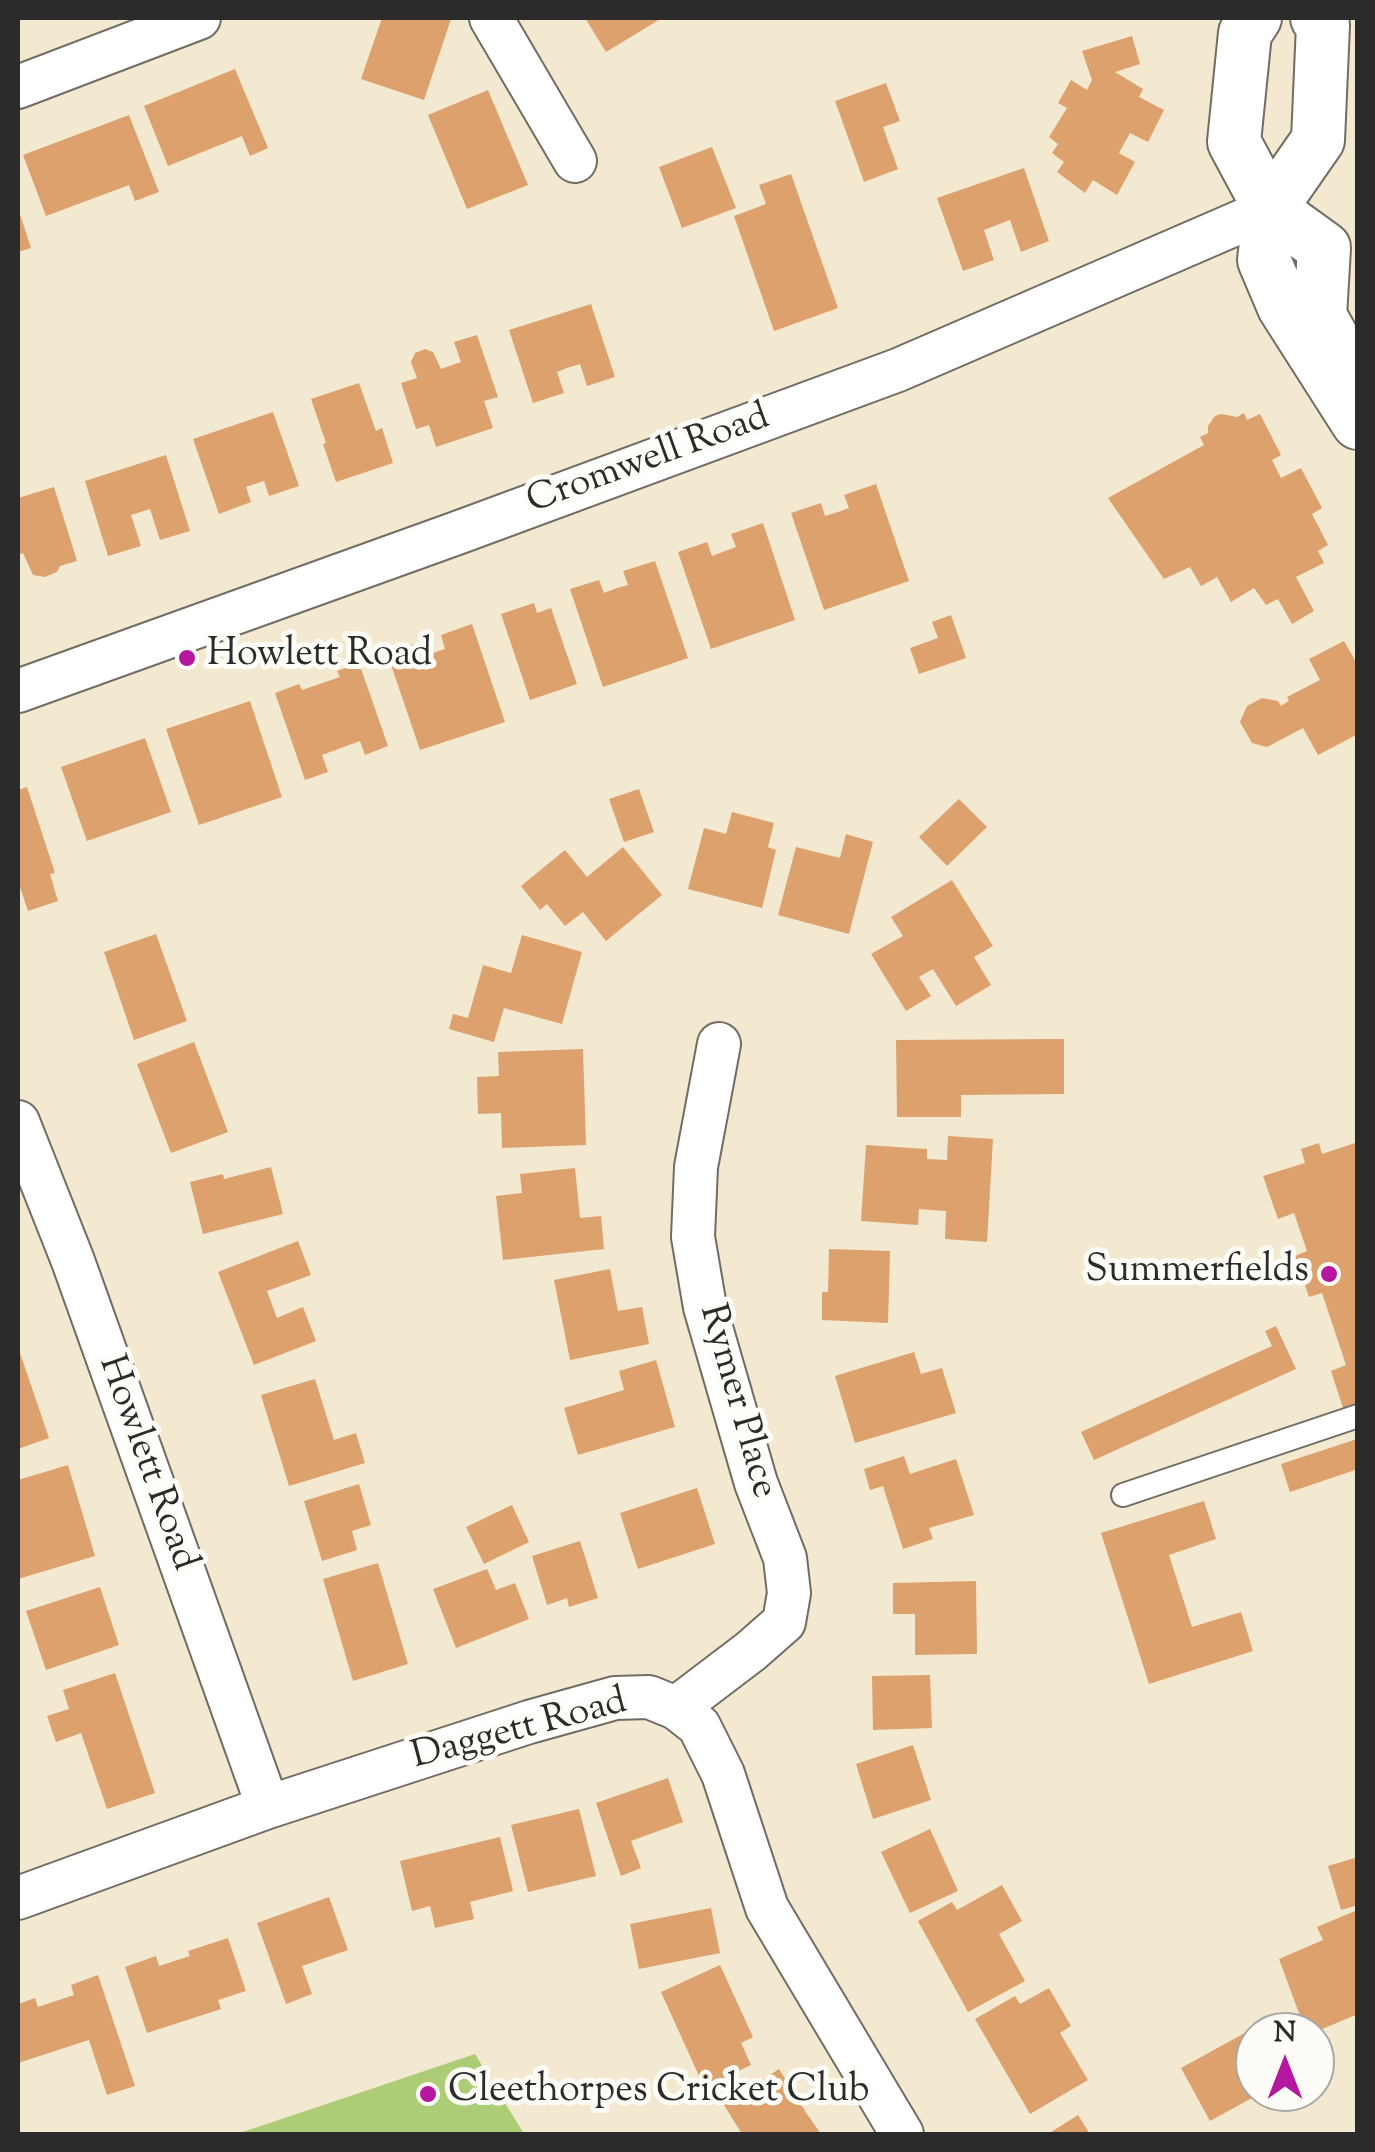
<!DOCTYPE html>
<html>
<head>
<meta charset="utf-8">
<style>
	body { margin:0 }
	#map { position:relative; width:1375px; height:2152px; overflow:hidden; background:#f3e8d0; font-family:"Sorts Mill Goudy",serif }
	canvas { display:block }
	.frame { position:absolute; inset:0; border:20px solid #2b2b2b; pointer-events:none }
	.north { position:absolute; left:1235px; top:2012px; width:100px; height:100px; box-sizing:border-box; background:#fdfcf7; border:2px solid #a9a8a5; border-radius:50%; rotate:0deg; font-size:28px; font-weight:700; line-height:40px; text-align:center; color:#2b2b2b }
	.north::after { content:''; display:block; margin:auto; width:35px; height:45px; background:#b5179e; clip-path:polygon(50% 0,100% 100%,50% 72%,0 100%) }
</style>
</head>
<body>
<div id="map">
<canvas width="1375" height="2152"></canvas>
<div class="frame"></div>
<div class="north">N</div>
</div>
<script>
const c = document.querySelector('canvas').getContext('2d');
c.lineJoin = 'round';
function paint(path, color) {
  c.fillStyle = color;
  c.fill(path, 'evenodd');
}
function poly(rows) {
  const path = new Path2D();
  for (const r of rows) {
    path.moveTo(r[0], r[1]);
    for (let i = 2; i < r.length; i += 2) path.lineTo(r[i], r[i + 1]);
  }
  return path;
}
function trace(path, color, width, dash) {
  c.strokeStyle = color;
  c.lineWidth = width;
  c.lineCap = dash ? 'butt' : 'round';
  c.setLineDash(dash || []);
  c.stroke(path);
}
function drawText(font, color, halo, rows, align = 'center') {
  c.font = font + ' "Sorts Mill Goudy",serif';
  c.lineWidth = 10;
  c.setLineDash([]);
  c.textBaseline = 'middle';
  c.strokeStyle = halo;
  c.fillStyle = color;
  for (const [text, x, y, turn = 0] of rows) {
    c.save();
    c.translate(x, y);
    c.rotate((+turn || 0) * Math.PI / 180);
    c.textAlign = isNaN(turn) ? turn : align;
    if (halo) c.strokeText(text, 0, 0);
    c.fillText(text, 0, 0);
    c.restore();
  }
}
paint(poly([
	[475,2054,524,2134,237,2134]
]), '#accd75');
paint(poly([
	[382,18,451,19,424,100,361,79],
	[585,18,662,18,606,52],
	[1132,36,1140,64,1115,72,1143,89,1139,97,1164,110,1148,142,1130,133,1119,153,1135,162,1117,195,1093,180,1085,193,1057,172,1064,162,1052,153,1058,144,1049,137,1067,108,1058,103,1071,80,1087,90,1092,80,1082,51],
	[235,69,268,148,250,156,242,136,168,166,144,106],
	[886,83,900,121,883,127,898,169,864,182,835,101],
	[488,90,528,185,467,209,428,115],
	[129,115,159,192,135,201,129,185,46,216,23,155],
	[712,147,736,208,682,228,659,167],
	[1024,168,1049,241,1021,252,1010,220,984,230,994,260,963,271,937,198],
	[791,174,838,308,774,331,734,216,766,204,759,185],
	[18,208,31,248,18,252],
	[591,304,615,377,587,386,580,364,567,368,557,372,564,393,533,403,509,330],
	[477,335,498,397,484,401,493,428,436,447,429,425,416,429,401,383,417,378,411,362,415,353,425,349,433,352,441,369,461,362,454,342],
	[359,383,376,431,382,428,393,463,336,482,323,444,326,443,311,399],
	[273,412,299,486,269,496,264,481,246,487,251,502,219,514,193,439],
	[1244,413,1247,420,1260,414,1281,455,1272,460,1281,478,1301,468,1322,508,1312,514,1328,545,1318,551,1324,563,1296,577,1314,611,1292,624,1278,599,1266,605,1254,588,1231,602,1217,577,1201,586,1190,567,1164,579,1108,498,1204,445,1200,437,1208,433,1208,426,1215,416,1221,414,1237,417],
	[166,455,190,531,160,540,150,509,131,515,141,546,108,556,85,481],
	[876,484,909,581,824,610,791,513,821,503,825,516,838,512,849,508,844,495],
	[54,487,77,561,60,566,57,572,45,577,33,575,23,553,18,555,18,498],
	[763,523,795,620,711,649,678,552,707,542,712,556,725,551,736,547,731,534],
	[655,561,688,658,603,687,570,589,599,580,604,593,617,588,628,585,623,571],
	[534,603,537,613,551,608,577,684,530,700,501,614],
	[951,615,966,658,919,674,910,648,938,638,932,622],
	[472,624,505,722,420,750,387,653,417,643,421,657,445,649,441,635],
	[1344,641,1356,662,1358,661,1358,734,1318,755,1303,728,1267,747,1252,743,1240,722,1247,706,1262,698,1278,701,1281,706,1289,701,1287,697,1320,680,1309,659],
	[359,663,388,746,365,755,360,741,322,755,328,772,305,780,275,693,299,684,302,690,340,677,337,671],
	[250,701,282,797,199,825,166,729],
	[145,738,171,812,87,841,61,767],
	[27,787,55,873,50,874,58,901,28,911,20,887,18,887,18,790],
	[639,789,654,832,624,842,609,799],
	[959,799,987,827,947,866,919,837],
	[732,812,774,823,768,847,776,850,762,908,688,889,704,828,726,834],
	[846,834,873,842,849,934,778,915,796,847,840,858],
	[623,847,662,895,606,941,583,912,565,926,547,904,540,910,521,886,565,850,587,877],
	[952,880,993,946,974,957,991,985,956,1006,933,969,919,977,931,996,906,1011,871,954,903,936,891,917],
	[156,934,187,1021,134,1040,104,952],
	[522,935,582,952,562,1024,504,1008,494,1042,449,1029,453,1014,468,1018,483,965,511,973],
	[1064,1039,1064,1094,961,1095,961,1117,897,1117,896,1040],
	[194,1042,228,1132,171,1153,137,1064],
	[583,1049,586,1145,502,1148,501,1113,478,1114,477,1077,499,1076,498,1052],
	[948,1136,993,1139,987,1242,945,1239,946,1211,919,1209,918,1225,861,1221,866,1145,927,1149,927,1159,947,1160],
	[1358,1142,1358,1410,1345,1414,1331,1371,1346,1365,1322,1293,1309,1297,1295,1256,1307,1251,1294,1213,1278,1219,1263,1176,1305,1163,1301,1149,1319,1143,1322,1154],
	[271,1167,283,1214,203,1234,190,1182,223,1174,224,1179],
	[575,1168,580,1218,601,1216,604,1249,503,1260,496,1196,522,1193,520,1174],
	[298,1241,311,1275,267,1291,277,1318,303,1307,316,1341,254,1365,218,1272],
	[829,1249,890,1251,888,1323,822,1320,822,1292,828,1292],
	[610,1269,618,1311,642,1307,649,1344,570,1360,554,1280],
	[1276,1326,1296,1369,1094,1460,1081,1432,1272,1346,1265,1331],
	[18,1347,49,1438,18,1449],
	[914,1352,921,1374,942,1368,956,1413,855,1443,835,1376],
	[656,1360,675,1427,578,1455,564,1408,624,1390,619,1371],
	[315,1379,334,1440,356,1433,365,1463,289,1486,261,1395],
	[1357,1439,1358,1469,1290,1492,1281,1464],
	[904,1456,910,1474,956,1459,974,1515,929,1528,933,1539,903,1549,883,1486,870,1490,864,1469],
	[68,1465,95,1556,18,1579,18,1480],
	[359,1484,371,1525,352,1531,357,1550,322,1561,304,1501],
	[697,1488,715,1544,638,1569,620,1513],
	[1204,1501,1216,1539,1169,1555,1192,1627,1241,1612,1253,1651,1149,1684,1101,1533],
	[512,1505,529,1542,484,1564,466,1527],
	[580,1541,598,1598,569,1607,567,1598,547,1605,532,1556],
	[378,1563,408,1664,353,1681,323,1579],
	[487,1569,496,1590,515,1583,529,1619,456,1648,433,1589],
	[976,1581,977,1654,915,1655,915,1614,893,1614,893,1583],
	[100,1587,119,1645,46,1670,26,1611],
	[115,1673,155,1793,107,1809,81,1733,56,1742,47,1716,69,1709,63,1690],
	[930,1675,932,1728,873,1730,872,1676],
	[913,1745,931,1800,873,1819,856,1764],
	[668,1778,683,1822,631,1841,641,1868,621,1876,596,1803],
	[579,1809,596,1876,528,1892,511,1825],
	[930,1829,958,1891,910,1913,881,1852],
	[500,1837,513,1891,470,1902,474,1919,435,1928,430,1906,412,1911,400,1861],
	[1358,1857,1358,1905,1341,1910,1328,1866],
	[1002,1885,1022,1921,999,1934,1025,1981,968,2012,918,1921,952,1902,957,1910],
	[329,1897,348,1950,302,1966,312,1994,286,2004,257,1923],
	[711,1908,720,1953,639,1969,630,1924],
	[1355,1911,1358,1916,1358,2014,1315,2032,1306,2032,1279,1959,1323,1940,1317,1927],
	[228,1938,246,1991,218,2000,221,2009,147,2033,125,1967,156,1956,159,1966,190,1956,188,1951],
	[720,1965,753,2037,741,2043,751,2065,704,2087,661,1992],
	[98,1975,135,2086,107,2095,89,2040,18,2063,18,2004,35,1998,38,2007,74,1995,71,1985],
	[1049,1988,1071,2026,1060,2033,1088,2080,1030,2114,975,2019,1015,1996,1020,2004],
	[1274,2017,1283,2032,1255,2032,1255,2092,1263,2092,1210,2121,1181,2068],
	[779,2069,807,2114,821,2134,742,2134,724,2105],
	[1078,2115,1090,2134,1048,2134]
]), '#dda16d');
const service = poly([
	[1123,1495,1358,1416]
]);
const minor = poly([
	[491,18,575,161],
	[18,87,199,18],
	[18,691,457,533,898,370,1270,209],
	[18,1122,73,1261,268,1807],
	[676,1708,751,1651,784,1622,789,1593,785,1558,756,1483,705,1307,693,1237,696,1167,719,1044],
	[18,1898,268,1807,529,1722,615,1698,649,1697,676,1708,699,1726,723,1774,767,1908,902,2134]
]);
const tertiary = poly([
	[1255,18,1245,33,1234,142,1270,209,1324,248,1320,316,1347,364],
	[1317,18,1323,25,1318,140,1270,209,1264,260,1284,307,1358,423]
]);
trace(service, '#716d65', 26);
trace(minor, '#716d65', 46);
trace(tertiary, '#716d65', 56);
trace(service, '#fff', 22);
trace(minor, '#fff', 42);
trace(tertiary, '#fff', 52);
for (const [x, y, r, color] of [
	[187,658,10,"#b5179e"],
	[1329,1274,10,"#b5179e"],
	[428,2094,10,"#b5179e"]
]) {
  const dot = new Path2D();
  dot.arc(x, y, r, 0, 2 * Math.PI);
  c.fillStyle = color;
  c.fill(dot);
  trace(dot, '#fdfcf7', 4);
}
drawText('38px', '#2b2b2b', '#fdfcf7', [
	["Cromwell Road",649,462,-20],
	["Rymer Place",735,1402,74],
	["Howlett Road",145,1464,70],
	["Daggett Road",520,1732,-15]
]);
drawText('38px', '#2b2b2b', '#fdfcf7', [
	["Howlett Road",207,658],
	["Summerfields",1309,1274,"right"],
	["Cleethorpes Cricket Club",448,2094]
], 'left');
</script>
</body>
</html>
